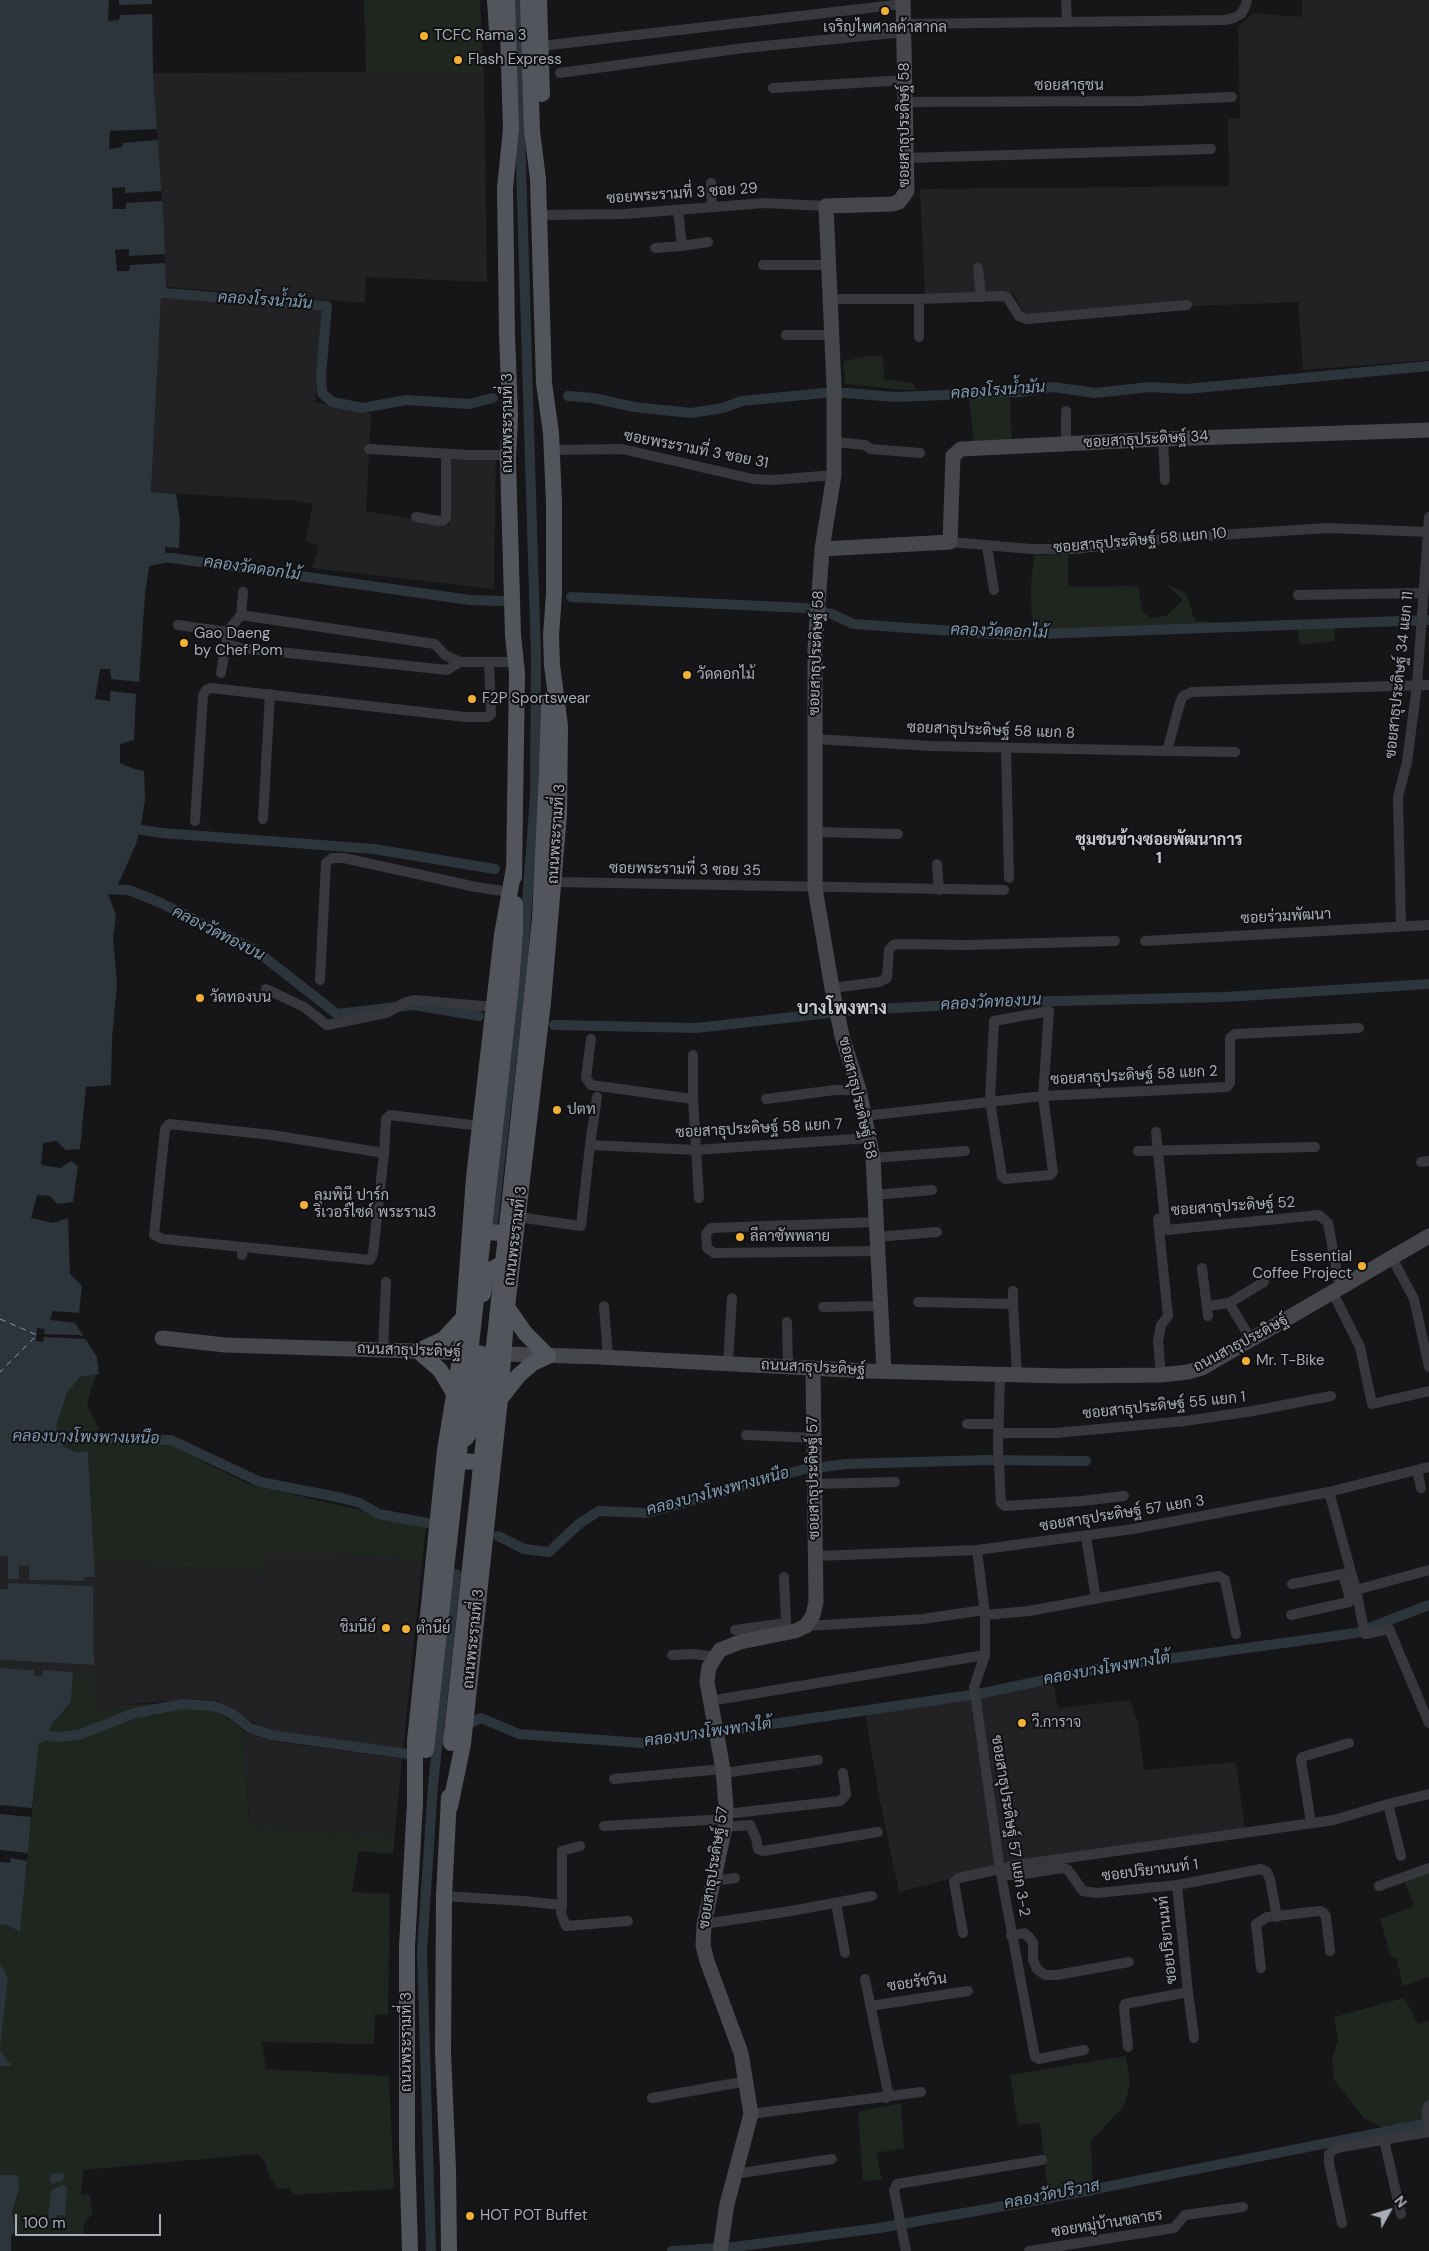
<!DOCTYPE html>
<html>
<head>
<meta charset="utf-8">
<style>
	body { margin:0 }
	#map { position:relative; width:1429px; height:2251px; overflow:hidden; background:#161618; font-family:"DM Sans",sans-serif }
	canvas { display:block }
	.north { position:absolute; left:1364px; top:2186px; width:50px; height:50px; -webkit-text-stroke:4px #111113; paint-order:stroke; rotate:51deg; font-size:14px; font-weight:700; line-height:20px; text-align:center; color:#a8adb8 }
	.north::after { content:''; display:block; margin:auto; width:18px; height:22px; background:#a8adb8; clip-path:polygon(50% 0,100% 100%,50% 72%,0 100%) }
	.scale { position:absolute; left:15px; top:2214px; width:146px; height:22px; box-sizing:border-box; border:2px solid #a8adb8; border-top:0; padding-left:6px; font-size:15px; line-height:18px; white-space:nowrap; color:#a8adb8; -webkit-text-stroke:4px #111113; paint-order:stroke }
</style>
</head>
<body>
<div id="map">
<canvas width="1429" height="2251"></canvas>
<div class="north">N</div>
<div class="scale">100 m</div>
</div>
<script>
const c = document.querySelector('canvas').getContext('2d');
c.lineJoin = 'round';
function paint(path, color) {
  c.fillStyle = color;
  c.fill(path, 'evenodd');
}
function poly(rows) {
  const path = new Path2D();
  for (const r of rows) {
    path.moveTo(r[0], r[1]);
    for (let i = 2; i < r.length; i += 2) path.lineTo(r[i], r[i + 1]);
  }
  return path;
}
function trace(path, color, width, dash) {
  c.strokeStyle = color;
  c.lineWidth = width;
  c.lineCap = dash ? 'butt' : 'round';
  c.setLineDash(dash || []);
  c.stroke(path);
}
function drawText(font, color, halo, rows, align = 'center') {
  c.font = font + ' "DM Sans",Sarabun,sans-serif';
  c.lineWidth = 4;
  c.setLineDash([]);
  c.textBaseline = 'middle';
  c.strokeStyle = halo;
  c.fillStyle = color;
  for (const [text, x, y, turn = 0] of rows) {
    c.save();
    c.translate(x, y);
    c.rotate((+turn || 0) * Math.PI / 180);
    c.textAlign = isNaN(turn) ? turn : align;
    if (halo) c.strokeText(text, 0, 0);
    c.fillText(text, 0, 0);
    c.restore();
  }
}
paint(poly([
	[1302,0,1429,0,1429,360,1303,370,1298,302,1194,306,1026,316,1013,293,925,295,920,189,1229,186,1228,119,1240,118,1238,27,1253,13,1302,17],
	[366,72,484,74,487,282,366,277,365,303,166,287,164,227,153,73],
	[161,297,322,308,315,402,371,414,366,511,450,525,448,449,496,452,494,589,312,568,319,546,305,541,313,504,298,501,151,492],
	[266,1555,340,1555,399,1559,422,1565,403,1749,276,1732,259,1726,218,1701,194,1699,123,1705,94,1712,43,1671,43,1676,33,1676,33,1670,0,1668,0,1660,94,1665,93,1586,8,1583,8,1589,0,1589,0,1556,8,1557,8,1579,19,1566,29,1566,29,1580,84,1581,85,1577,95,1577,94,1563,109,1562,267,1573],
	[1053,1682,1058,1708,1130,1700,1138,1723,1144,1770,1236,1762,1245,1830,1005,1866,979,1696],
	[970,1698,996,1867,899,1892,880,1801,865,1713],
	[245,1732,272,1741,402,1759,395,1834,321,1833,249,1824]
]), '#222225');
paint(poly([
	[364,0,480,0,484,74,366,72],
	[870,356,883,356,884,379,912,383,918,391,845,384,843,361],
	[993,397,1010,399,1012,442,974,443,969,399],
	[1068,554,1068,587,1138,586,1142,611,1151,618,1166,616,1183,600,1166,584,1186,593,1195,621,1220,623,1335,621,1334,641,1300,645,1297,629,1032,632,1031,585,1034,555],
	[96,1374,87,1404,98,1427,104,1444,170,1443,211,1466,251,1485,426,1525,422,1565,399,1559,340,1555,266,1555,267,1573,109,1562,94,1563,88,1451,76,1452,64,1447,56,1426,67,1393,80,1377],
	[73,1672,94,1673,95,1712,123,1705,151,1704,153,1715,179,1709,202,1708,217,1712,237,1725,245,1732,249,1824,321,1833,395,1834,393,1854,359,1851,352,1892,390,1894,388,2015,375,2014,374,2044,262,2042,266,2069,389,2076,394,2189,292,2195,291,2188,278,2189,269,2175,265,2162,258,2154,83,2170,81,2195,89,2194,93,2214,84,2222,83,2236,12,2234,15,2229,12,2213,19,2189,17,2175,0,2175,0,2066,12,2066,0,2050,8,1977,0,1964,0,1926,5,1924,20,1932,39,1743,45,1742,52,1724,71,1702],
	[1429,1873,1429,1977,1403,1986,1396,1957,1391,1957,1380,1919,1414,1906,1404,1881],
	[1404,1998,1418,2024,1429,2021,1429,2120,1384,2129,1364,2118,1334,2080,1332,2060,1338,2039,1334,2017],
	[1126,2056,1130,2084,1124,2106,1091,2141,1093,2196,1049,2201,1040,2123,1018,2125,1010,2075],
	[901,2103,904,2148,876,2153,882,2180,863,2181,858,2112]
]), '#1e261f');
paint(poly([
	[0,0,152,0,153,73,164,227,166,287,161,297,151,492,176,494,180,520,179,548,165,547,165,563,149,566,145,594,139,682,111,679,110,669,100,669,95,699,110,701,110,691,136,694,134,740,120,744,120,763,134,769,144,771,145,799,142,820,136,844,116,889,108,894,116,915,113,938,117,983,112,1038,111,1085,86,1087,80,1149,66,1150,56,1141,43,1143,41,1165,61,1168,71,1161,78,1166,73,1202,57,1204,50,1196,37,1195,31,1218,53,1223,68,1218,70,1274,82,1286,79,1313,53,1311,50,1320,75,1323,97,1357,99,1374,80,1377,67,1393,56,1426,64,1447,76,1452,88,1451,95,1577,85,1577,84,1581,29,1580,29,1566,19,1566,19,1579,8,1579,8,1557,0,1556],
	[8,1583,93,1586,94,1665,0,1660,0,1589,8,1589],
	[0,1668,34,1670,34,1676,42,1676,43,1670,73,1672,71,1702,52,1724,45,1742,39,1743,32,1808,0,1805],
	[0,1814,31,1817,28,1853,0,1850],
	[11,1858,27,1861,20,1932,5,1924,0,1926,0,1862,10,1863],
	[0,1964,8,1977,0,2050,12,2066,0,2066],
	[65,2173,63,2181,51,2184,50,2178,52,2174],
	[0,2175,18,2175,19,2189,12,2213,15,2229,11,2237,11,2251,0,2251],
	[62,2185,67,2188,65,2215,57,2215,56,2218,48,2219,51,2190]
]), '#2c353c');
paint(poly([
	[109,0,119,0,119,5,152,4,153,14,120,15,119,20,108,21],
	[157,129,158,140,123,143,122,147,109,149,110,131],
	[125,187,125,193,162,191,162,201,126,203,126,209,113,209,112,188],
	[129,249,129,256,165,254,165,263,130,265,129,271,117,271,115,250],
	[37,1328,45,1329,44,1334,79,1335,87,1337,87,1339,44,1337,43,1342,36,1341]
]), '#161618');
trace(poly([
	[151,292,327,306,321,376,322,393,332,402,363,408,406,400,469,404,493,398],
	[568,396,593,398,634,407,691,413,723,408,742,401,824,393,847,393,895,397,1020,392,1053,387,1095,393,1150,387,1186,389,1429,366],
	[151,557,172,558,470,600,502,601],
	[571,597,805,608,832,614,853,624,1010,635,1429,620],
	[128,828,162,833,374,849,495,869],
	[102,889,129,890,161,903,255,950,337,1014,413,1005,479,1016],
	[554,1025,696,1028,856,1010,1015,1002,1225,997,1429,984],
	[493,1222,522,969,535,796,536,657,516,0],
	[46,1438,171,1440,260,1482,342,1498,360,1503,379,1514,427,1523],
	[823,1467,846,1464,987,1460,1086,1461],
	[498,1536,524,1549,549,1552,580,1523,599,1511,647,1513,805,1469],
	[36,1734,58,1737,78,1735,135,1713,183,1704,213,1706,222,1709,232,1714,250,1728,271,1735,400,1753,408,1754,481,1718,519,1734,642,1743,978,1694,1102,1668,1356,1633,1429,1605],
	[431,2251,422,1951,433,1785,456,1574],
	[672,2251,734,2247,879,2228,1050,2198,1429,2123]
]), '#2c353c', 10);
trace(poly([
	[0,1319,37,1335,0,1372]
]), '#7f9bb3', 1, [6, 5]);
trace(poly([
	[1066,0,1067,22],
	[904,24,1225,20,1234,18,1241,14,1245,7,1247,0],
	[541,46,903,4],
	[560,73,744,48,904,32],
	[773,88,906,80],
	[906,102,1138,101,1232,97],
	[907,158,1211,149],
	[711,183,712,207],
	[678,210,682,246,708,242],
	[539,215,625,214,764,203,826,206],
	[655,248,682,246],
	[763,265,829,265],
	[978,268,981,297],
	[830,299,919,299,1003,296,1007,297,1019,316,1027,319,1187,305],
	[786,335,832,335],
	[919,337,919,299],
	[1066,411,1066,444],
	[1163,439,1165,480],
	[835,442,865,445,871,449,920,453],
	[369,449,469,455,508,455],
	[552,450,622,449,753,479,773,480,834,475],
	[416,517,438,521,444,520,446,518,446,454],
	[950,542,1031,549,1074,549,1172,538,1328,528,1428,532],
	[987,546,994,590],
	[1298,595,1424,593],
	[241,615,243,592],
	[178,625,227,632],
	[460,662,447,670,242,648,226,644,227,632,241,615,435,644,445,655,460,662,516,662],
	[221,673,226,644],
	[815,739,931,746,1167,751,1180,703,1183,696,1192,692,1429,685],
	[1006,747,1009,878],
	[1167,751,1235,752],
	[263,819,270,694],
	[195,821,203,696,206,690,211,688,465,717,488,717,491,714,489,662],
	[816,832,898,834],
	[937,864,939,890],
	[554,882,1004,890],
	[1401,926,1398,797,1407,762,1417,685,1429,517],
	[1145,941,1429,925],
	[320,980,326,863,332,858,344,858,476,887,509,892],
	[832,988,879,982,887,978,889,950,893,945,899,944,966,945,1115,941],
	[266,989,304,1007,327,1025,386,1013,406,1002,414,1000,494,1007],
	[1049,1011,1043,1096,1053,1172,1050,1175,1005,1179,1002,1176,990,1101,994,1021,1049,1011],
	[591,1039,586,1078,591,1085,693,1099],
	[693,1055,693,1099,699,1198],
	[766,1099,835,1090,859,1090],
	[864,1116,1043,1096,1227,1087,1230,1083,1230,1038,1235,1034,1359,1028],
	[1156,1132,1166,1230,1319,1215,1328,1223,1340,1288],
	[590,1145,696,1150,869,1138],
	[1138,1151,1315,1147],
	[873,1158,965,1151],
	[1421,1162,1429,1161],
	[874,1195,932,1190],
	[518,1217,581,1226,590,1145,597,1097],
	[1158,1219,1168,1316,1161,1325,1158,1341,1161,1375],
	[877,1222,711,1228,706,1234,707,1248,714,1253,878,1251],
	[877,1237,937,1232],
	[243,1247,370,1260,373,1254,384,1153],
	[242,1255,243,1247,163,1239,154,1235,165,1129,169,1124,272,1135,384,1153,386,1119,390,1115,480,1126],
	[1392,1258,1414,1299,1429,1367],
	[1202,1268,1208,1316],
	[1013,1291,1013,1304],
	[1333,1293,1360,1347,1372,1404,1429,1391],
	[918,1302,1013,1304,1017,1375],
	[1229,1303,1252,1341],
	[604,1306,608,1357],
	[1207,1306,1229,1303,1264,1282],
	[823,1307,881,1306],
	[787,1322,788,1367],
	[383,1350,386,1282],
	[728,1363,732,1298],
	[1000,1374,998,1447,1001,1503,1005,1506,1082,1501,1124,1496],
	[967,1424,998,1424],
	[998,1433,1056,1433,1185,1421,1253,1411,1331,1396],
	[746,1435,814,1438],
	[1417,1470,1421,1488],
	[814,1484,895,1482],
	[1329,1492,1356,1590,1365,1634,1389,1629,1429,1723],
	[1086,1536,1096,1599],
	[977,1550,985,1615,985,1655,974,1687,1000,1869,1035,2057,1039,2059,1084,2050],
	[816,1556,977,1550,1133,1529,1329,1492,1428,1467],
	[784,1577,786,1623],
	[1292,1584,1348,1573],
	[1356,1590,1429,1570],
	[985,1615,1029,1611,1219,1576,1225,1580,1236,1634],
	[1291,1615,1349,1602,1349,1595,1343,1574],
	[806,1626,923,1619,984,1610],
	[735,1630,786,1623,786,1634],
	[672,1655,694,1654,715,1657],
	[710,1701,985,1655],
	[723,1773,818,1760],
	[614,1779,723,1769],
	[1388,1804,1429,1794],
	[726,1814,840,1801,846,1795,843,1773],
	[1311,1823,1301,1760,1302,1757,1349,1743],
	[604,1826,726,1819],
	[725,1827,750,1825,756,1838,758,1849,763,1851,878,1832],
	[1001,1875,1017,1875,1063,1868,1068,1870,1083,1891,1097,1893,1177,1885,1261,1869,1267,1872,1270,1879,1277,1917],
	[713,1881,735,1878],
	[1379,1886,1429,1868],
	[444,1896,523,1901,562,1905,561,1913,566,1926,628,1921],
	[836,1903,845,1953],
	[562,1905,562,1851,580,1846],
	[704,1924,791,1911,872,1896],
	[963,1933,954,1882,959,1878,1017,1865,1334,1820,1388,1804,1401,1856],
	[1011,1936,1024,1933,1029,1937,1033,1943,1033,1960,1037,1969,1045,1975,1057,1975,1129,1962],
	[1261,1968,1256,1924,1267,1917,1320,1911,1324,1913,1326,1917,1330,1951],
	[865,1979,888,2092,886,2098],
	[1188,1992,1194,2038],
	[870,2006,968,1991],
	[1128,2047,1124,2007,1125,2004,1188,1992,1177,1885],
	[652,2098,747,2081],
	[1429,2105,1426,2112,1429,2126],
	[751,2114,921,2092],
	[1384,2140,1401,2214],
	[735,2174,832,2159],
	[1342,2223,1329,2163,1329,2154,1335,2149,1342,2147,1429,2132],
	[906,2251,894,2190,897,2184,1042,2160],
	[1029,2251,1174,2228,1185,2215,1243,2207]
]), '#37383d', 10);
trace(poly([
	[822,549,950,542,953,456,961,449,1163,439,1429,430],
	[162,1338,225,1345,600,1357,867,1371,1063,1376,1161,1375,1188,1372,1202,1368,1429,1236],
	[884,1371,873,1158,859,1090,842,1036,832,988,815,888,815,649,822,549,834,475,834,386,826,206,892,204,899,202,907,191,903,0],
	[720,2251,727,2204,751,2114,741,2053,707,1961,703,1945,704,1924,725,1827,726,1808,723,1769,707,1682,709,1667,720,1650,740,1642,795,1631,806,1626,813,1615,816,1602,813,1368]
]), '#45474d', 15);
trace(poly([
	[495,0,497,31],
	[507,0,511,129,505,188,507,334,510,415,508,460,513,635,517,673,514,877],
	[539,0,542,94],
	[547,773,549,699],
	[511,984,515,932,515,904],
	[473,1221,477,1226,487,1232,501,1233,510,1229,516,1223],
	[483,1294,486,1276,490,1270,513,1258],
	[455,1395,440,1370,418,1351,444,1339,464,1317],
	[500,1399,519,1375,533,1363,548,1356,525,1333,507,1307],
	[452,1447,466,1438,470,1432,478,1353],
	[448,1471,461,1461,476,1462,489,1475],
	[450,1807,463,1744,500,1399,507,1307,543,1002,559,815,560,726,552,665,551,636,554,594,554,503,551,433,544,383,538,179,532,131,528,0],
	[410,2251,407,2146,407,1946,415,1803,415,1741,445,1450,461,1353,474,1178,502,935,514,868],
	[449,2251,448,2169,443,2053,444,1896,449,1797]
]), '#53555c', 16);
trace(poly([
	[451,1743,533,986,540,918,547,773],
	[426,1750,511,984]
]), '#53555c', 16);
for (const [x, y, r, color] of [
	[885,11,5,"#f2b134"],
	[424,36,5,"#f2b134"],
	[458,60,5,"#f2b134"],
	[184,643,5,"#f2b134"],
	[687,675,5,"#f2b134"],
	[472,699,5,"#f2b134"],
	[200,998,5,"#f2b134"],
	[557,1110,5,"#f2b134"],
	[304,1205,5,"#f2b134"],
	[740,1237,5,"#f2b134"],
	[1362,1266,5,"#f2b134"],
	[1246,1361,5,"#f2b134"],
	[386,1628,5,"#f2b134"],
	[406,1629,5,"#f2b134"],
	[1022,1723,5,"#f2b134"],
	[470,2216,5,"#f2b134"]
]) {
  const dot = new Path2D();
  dot.arc(x, y, r, 0, 2 * Math.PI);
  c.fillStyle = color;
  c.fill(dot);
  trace(dot, '#111113', 2);
}
drawText('15px', '#a8adb8', '#111113', [
	["เจริญไพศาลค้าสากล",885,28,"center"],
	["TCFC Rama 3",434,36],
	["Flash Express",468,60],
	["Gao Daeng",194,634],
	["by Chef Pom",194,651],
	["วัดดอกไม้",697,675],
	["F2P Sportswear",482,699],
	["วัดทองบน",210,998],
	["ปตท",567,1110],
	["ลุมพินี ปาร์ก",314,1196],
	["ริเวอร์ไซด์ พระราม3",314,1213],
	["ลีลาซัพพลาย",750,1237],
	["Essential",1352,1257,"right"],
	["Coffee Project",1352,1274,"right"],
	["Mr. T-Bike",1256,1361],
	["ชิมนีย์",376,1628,"right"],
	["ตำนีย์",416,1629],
	["วี.การาจ",1032,1723],
	["HOT POT Buffet",480,2216]
], 'left');
drawText('15px', '#a8adb8', '#111113', [
	["ซอยสาธุชน",1069,86],
	["ซอยสาธุประดิษฐ์ 58",905,125,-90],
	["ซอยพระรามที่ 3 ซอย 29",682,194,-4],
	["ถนนพระรามที่ 3",508,423,-90],
	["ซอยสาธุประดิษฐ์ 34",1146,440,-3],
	["ซอยพระรามที่ 3 ซอย 31",696,450,11],
	["ซอยสาธุประดิษฐ์ 58 แยก 10",1140,541,-5],
	["ซอยสาธุประดิษฐ์ 58",817,653,-88],
	["ซอยสาธุประดิษฐ์ 34 แยก 11",1400,675,-84],
	["ซอยสาธุประดิษฐ์ 58 แยก 8",991,731,2],
	["ถนนพระรามที่ 3",557,834,-86],
	["ซอยพระรามที่ 3 ซอย 35",685,870,1],
	["ซอยร่วมพัฒนา",1286,917,-3],
	["ซอยสาธุประดิษฐ์ 58 แยก 2",1134,1076,-3],
	["ซอยสาธุประดิษฐ์ 58",857,1098,77],
	["ซอยสาธุประดิษฐ์ 58 แยก 7",759,1129,-3],
	["ซอยสาธุประดิษฐ์ 52",1233,1207,-4],
	["ถนนพระรามที่ 3",516,1236,-83],
	["ถนนสาธุประดิษฐ์",1241,1344,-28],
	["ถนนสาธุประดิษฐ์",409,1351,2],
	["ถนนสาธุประดิษฐ์",813,1368,3],
	["ซอยสาธุประดิษฐ์ 55 แยก 1",1164,1406,-6],
	["ซอยสาธุประดิษฐ์ 57",814,1478,-91],
	["ซอยสาธุประดิษฐ์ 57 แยก 3",1122,1514,-9],
	["ถนนพระรามที่ 3",474,1639,-84],
	["ซอยสาธุประดิษฐ์ 57 แยก 3-2",1010,1826,81],
	["ซอยสาธุประดิษฐ์ 57",714,1868,-81],
	["ซอยปริยานนท์ 1",1150,1871,-7],
	["ซอยปริยานนท์",1168,1940,-96],
	["ซอยรัชวิน",917,1983,-8],
	["ถนนพระรามที่ 3",407,2042,-90],
	["ซอยหมู่บ้านชลาธร",1107,2224,-9]
]);
drawText('italic 16px', '#7f9bb3', '#111113', [
	["คลองโรงน้ำมัน",265,301,4],
	["คลองโรงน้ำมัน",998,391,-4],
	["คลองวัดดอกไม้",252,569,8],
	["คลองวัดดอกไม้",999,632,2],
	["คลองวัดทองบน",218,934,27],
	["คลองวัดทองบน",991,1003,-3],
	["คลองบางโพงพางเหนือ",86,1438,1],
	["คลองบางโพงพางเหนือ",718,1492,-15],
	["คลองบางโพงพางใต้",1107,1669,-10],
	["คลองบางโพงพางใต้",708,1733,-8],
	["คลองวัดปริวาส",1052,2195,-11]
]);
drawText('bold 16px', '#c9ccd4', '#111113', [
	["ชุมชนข้างซอยพัฒนาการ",1159,841],
	["1",1159,859]
]);
drawText('bold 18px', '#c9ccd4', '#111113', [
	["บางโพงพาง",842,1009]
]);
</script>
</body>
</html>
